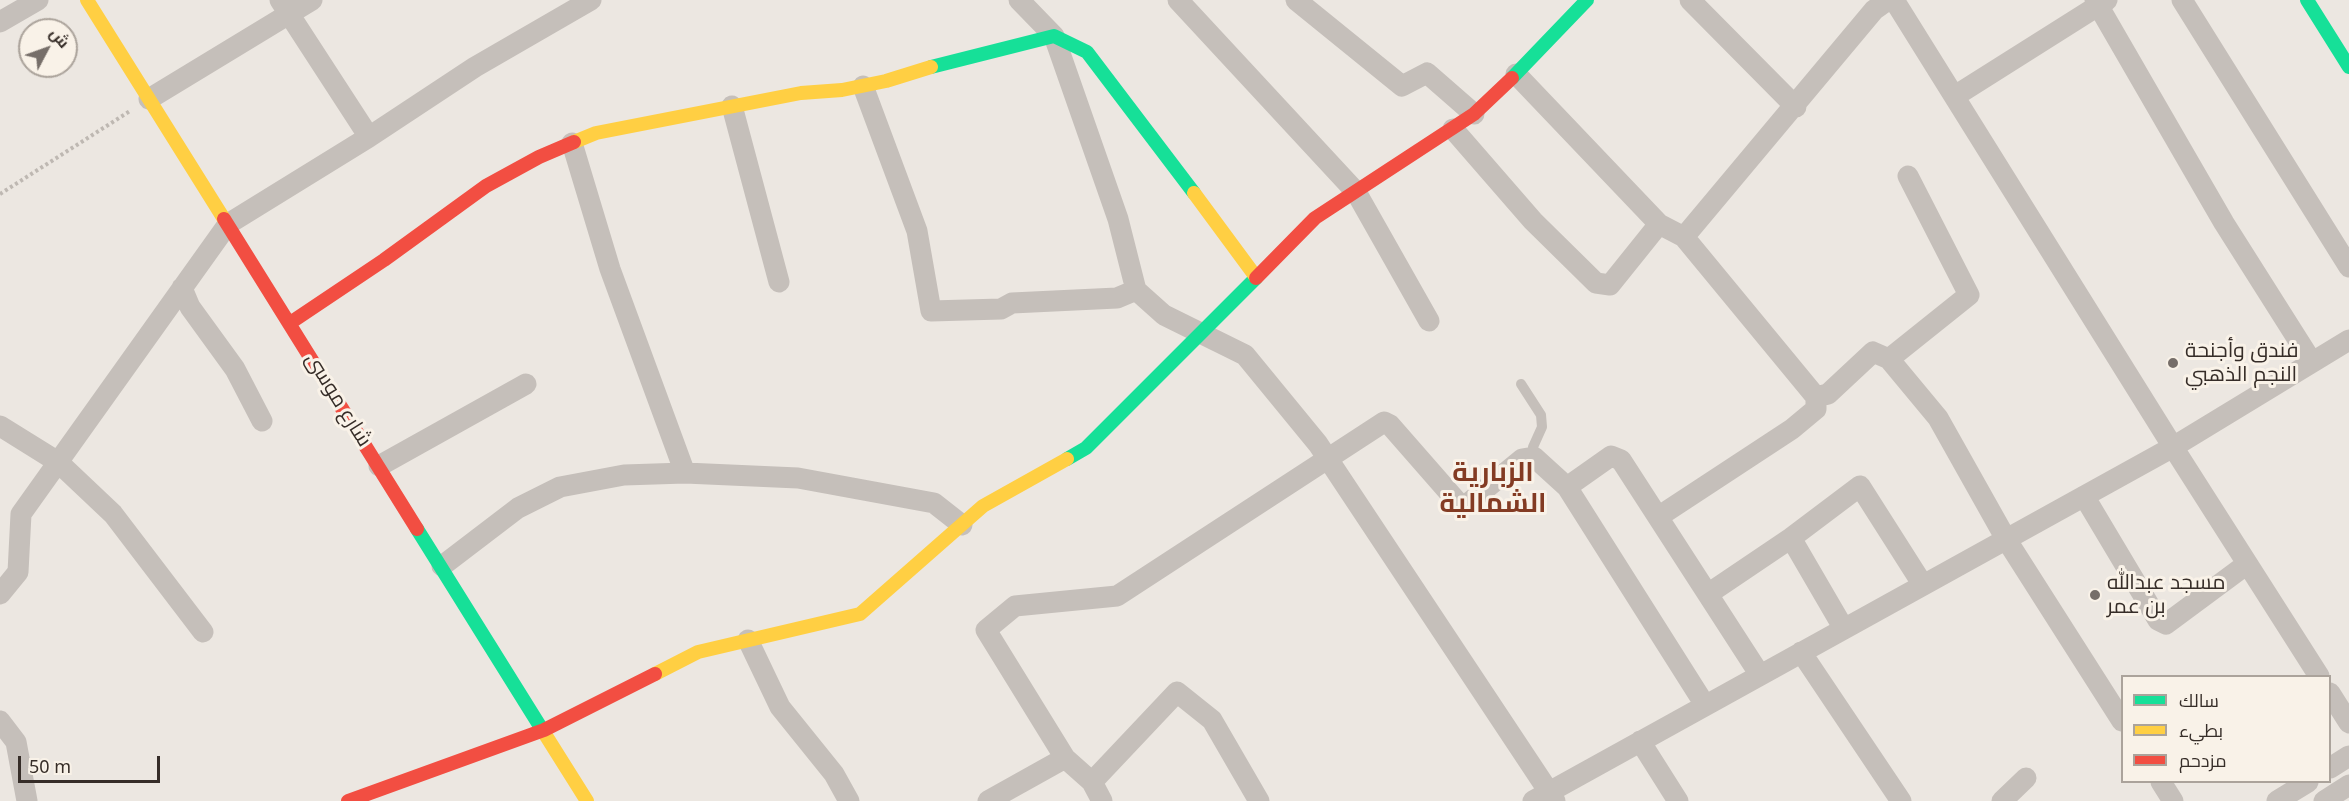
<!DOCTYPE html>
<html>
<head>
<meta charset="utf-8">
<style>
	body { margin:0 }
	#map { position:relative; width:2349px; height:801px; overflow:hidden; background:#ece7e1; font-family:"Noto Sans",Cairo,sans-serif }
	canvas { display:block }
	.legend { position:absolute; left:2121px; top:675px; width:210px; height:108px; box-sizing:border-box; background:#f9f2e8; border:2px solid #aba39b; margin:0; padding:8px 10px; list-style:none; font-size:18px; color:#362d28 }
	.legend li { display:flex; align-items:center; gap:12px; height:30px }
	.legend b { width:30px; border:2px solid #aba39b }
	.north { position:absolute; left:18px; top:18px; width:60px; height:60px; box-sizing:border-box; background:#f9f2e8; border:2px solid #aba39b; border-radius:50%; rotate:49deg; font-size:16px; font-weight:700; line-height:24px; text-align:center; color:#362d28 }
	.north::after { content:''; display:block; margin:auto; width:21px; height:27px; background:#766e69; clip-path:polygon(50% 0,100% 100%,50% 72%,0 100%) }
	.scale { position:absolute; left:18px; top:756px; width:142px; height:27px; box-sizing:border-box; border:3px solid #362d28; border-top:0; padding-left:8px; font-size:18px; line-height:21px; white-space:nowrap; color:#362d28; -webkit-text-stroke:4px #f9f2e8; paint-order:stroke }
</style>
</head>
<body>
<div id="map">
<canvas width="2349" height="801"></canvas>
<ul class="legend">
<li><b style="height:8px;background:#16e098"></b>سالك</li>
<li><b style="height:8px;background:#ffcf43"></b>بطيء</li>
<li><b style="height:8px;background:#f24e42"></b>مزدحم</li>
</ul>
<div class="north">ش</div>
<div class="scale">50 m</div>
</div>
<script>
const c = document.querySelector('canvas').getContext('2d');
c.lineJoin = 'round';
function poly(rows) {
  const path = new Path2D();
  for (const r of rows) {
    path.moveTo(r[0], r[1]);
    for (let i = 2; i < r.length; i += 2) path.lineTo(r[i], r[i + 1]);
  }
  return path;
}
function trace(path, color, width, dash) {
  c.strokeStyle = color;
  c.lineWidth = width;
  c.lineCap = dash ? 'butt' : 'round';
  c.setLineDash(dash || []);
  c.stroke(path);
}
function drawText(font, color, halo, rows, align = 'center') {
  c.font = font + ' "Noto Sans",Cairo,sans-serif';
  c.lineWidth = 6;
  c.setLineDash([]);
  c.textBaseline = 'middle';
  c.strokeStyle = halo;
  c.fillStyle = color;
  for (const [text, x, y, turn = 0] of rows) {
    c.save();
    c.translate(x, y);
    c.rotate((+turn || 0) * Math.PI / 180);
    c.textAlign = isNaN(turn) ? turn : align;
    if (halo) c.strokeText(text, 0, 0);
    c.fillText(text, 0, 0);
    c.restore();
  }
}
trace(poly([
	[0,194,130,111]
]), '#beb8b2', 4, [3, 3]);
trace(poly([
	[1521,384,1541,415,1542,427,1533,447,1534,457]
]), '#c5bfba', 10);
trace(poly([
	[1019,0,1054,36,1118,219,1136,290,1164,315,1245,355,1318,444,1555,801],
	[1178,0,1356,192,1429,321],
	[1296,0,1402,86,1427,73,1474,114],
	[1690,0,1796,107],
	[1894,0,2173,447,2319,676],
	[2095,0,2224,223,2312,362],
	[2182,0,2349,267],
	[0,22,38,0],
	[1516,74,1659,224,1684,237,1816,397,1828,394,1873,352,1889,359,1938,418,2006,539,2122,721],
	[863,86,917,231,931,311,1001,309,1012,303,1117,298,1136,290],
	[1955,96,2107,0],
	[149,99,312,0],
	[732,106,779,282],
	[1453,129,1533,221,1596,283,1610,285,1659,224],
	[369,137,475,67,591,0],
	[572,143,610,269,685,473],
	[1684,237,1874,10,1888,0],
	[182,288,190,307,235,369,262,421],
	[1889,359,1969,295,1908,176],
	[0,426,58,462,113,514,203,632],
	[379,466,526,384],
	[2084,496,2158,620,2166,624,2247,564],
	[1658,517,1792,429,1816,409,1816,397],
	[1791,538,1844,629],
	[442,566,518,508,560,487,624,475,685,473,798,478,934,503,962,525],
	[0,594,18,572,21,514,228,224,369,137,280,0],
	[1708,594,1791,538,1860,486,1923,585],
	[748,640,780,707,834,774,849,801],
	[1801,652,1901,801],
	[2330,693,2349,723],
	[1705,705,1567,487,1611,456,1621,460,1760,675],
	[0,721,16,742,27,801],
	[1640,741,1678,801],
	[2330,768,2349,756],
	[1092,782,1177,692,1212,720,1259,801],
	[2161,782,2173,801],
	[988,801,1065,758],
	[1102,801,1092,782,1065,758,986,630,1015,606,1117,596,1384,422,1390,425,1460,505,1466,505,1522,459,1534,457,1567,487],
	[1533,801,2173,447,2349,340],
	[2002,801,2026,778],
	[2277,801,2308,782],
	[2324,801,2349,785]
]), '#c5bfba', 21);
trace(poly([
	[2307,0,2349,67],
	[931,67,1054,36,1087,52,1194,193],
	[1512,78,1587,0],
	[1067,459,1086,448,1256,278],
	[417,529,543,731]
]), '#16e098', 14);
trace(poly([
	[87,0,224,219],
	[574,142,596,133,801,93,842,90,886,81,931,67],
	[1194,193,1256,277],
	[655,674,698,652,860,614,983,506,1067,459],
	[543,731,587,801]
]), '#ffcf43', 14);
trace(poly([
	[224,219,417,529],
	[1256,278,1315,218,1474,114,1512,78],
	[290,323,384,260,486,186,539,157,574,142],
	[348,801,544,730,655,674]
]), '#f24e42', 14);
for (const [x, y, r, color] of [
	[2173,363,6,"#766e69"],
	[2095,595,6,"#766e69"]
]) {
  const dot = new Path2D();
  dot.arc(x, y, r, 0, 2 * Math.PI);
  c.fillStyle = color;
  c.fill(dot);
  trace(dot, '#f9f2e8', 2);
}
drawText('21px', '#362d28', '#f9f2e8', [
	["فندق وأجنحة",2185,351],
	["النجم الذهبي",2185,375],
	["مسجد عبدالله",2107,583],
	["بن عمر",2107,607]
], 'left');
drawText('21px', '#362d28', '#f9f2e8', [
	["شارع موسى",338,400,58]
]);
drawText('bold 27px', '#833b23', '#f9f2e8', [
	["الزبارية",1493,473],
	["الشمالية",1493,504]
]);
</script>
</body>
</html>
